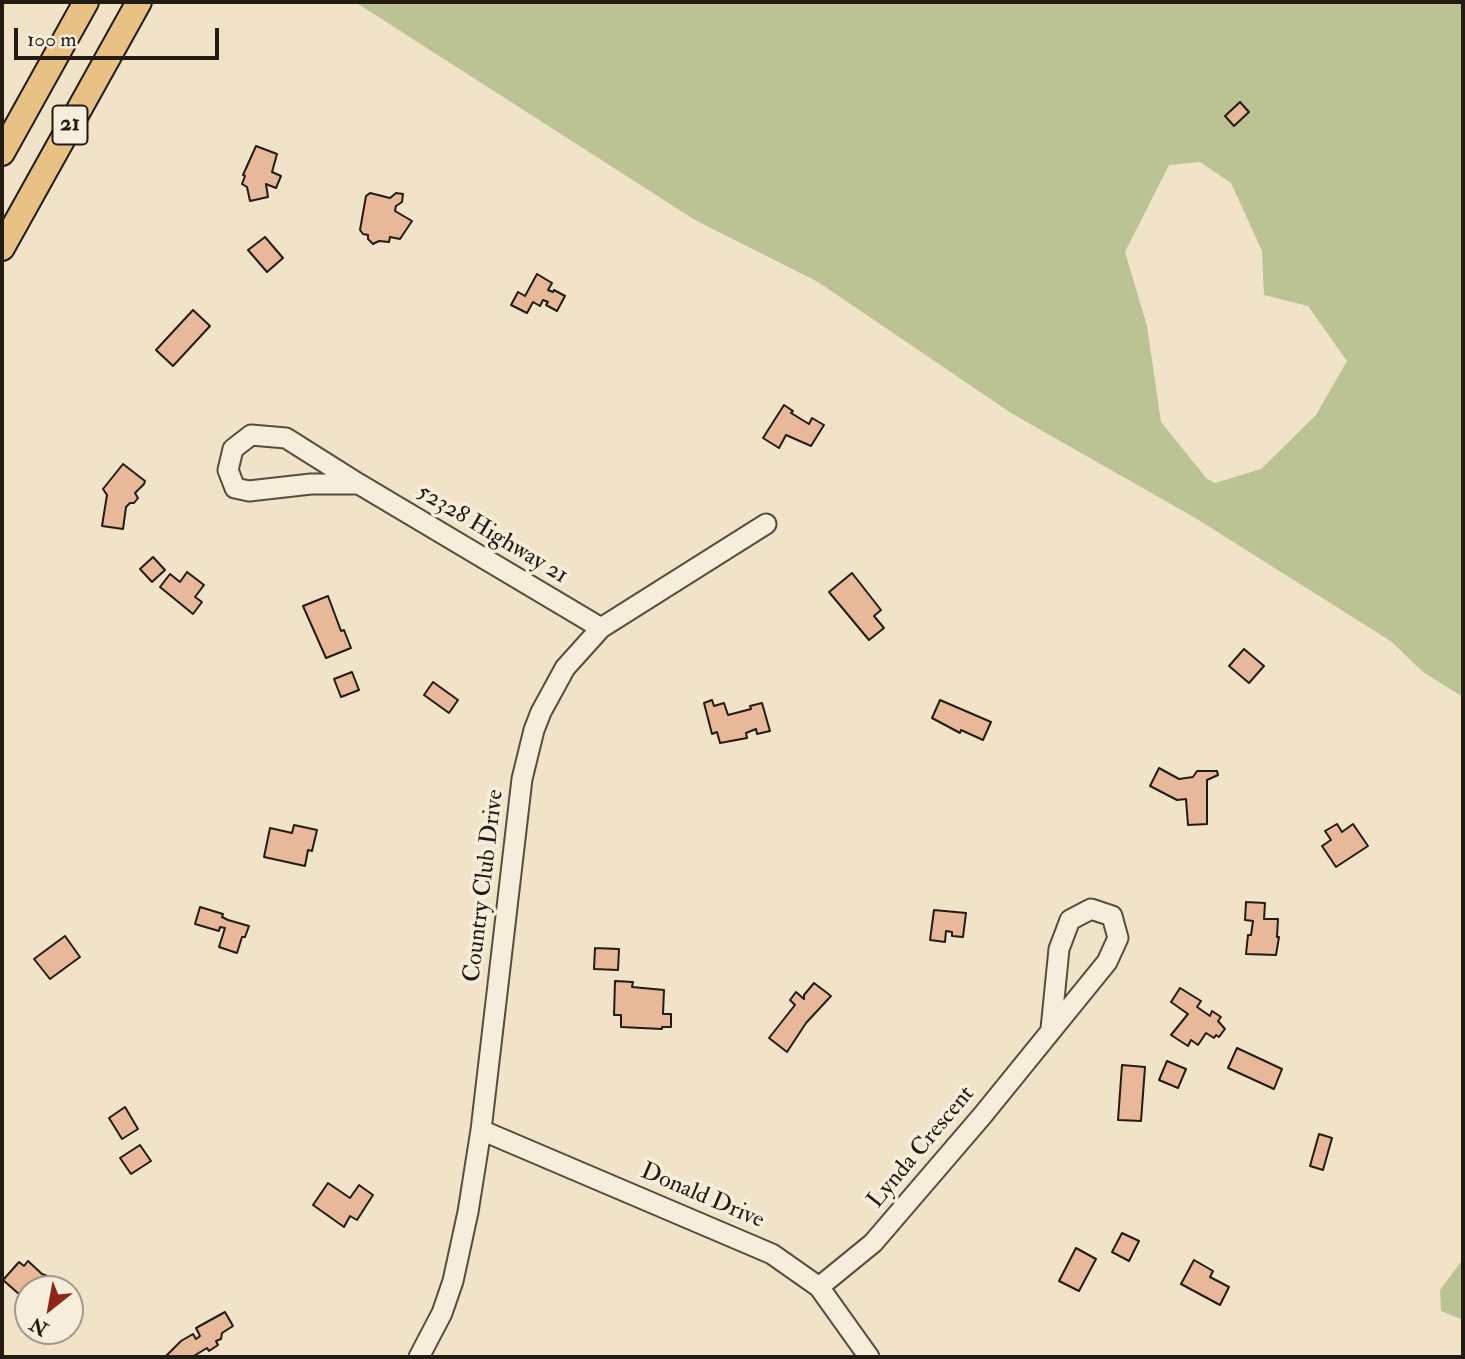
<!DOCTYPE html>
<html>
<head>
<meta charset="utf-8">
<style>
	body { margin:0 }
	#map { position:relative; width:1465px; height:1359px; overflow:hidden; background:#f1e3c8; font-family:"IM FELL Double Pica",serif }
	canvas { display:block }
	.frame { position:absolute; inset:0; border:4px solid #231b11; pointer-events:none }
	.north { position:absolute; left:14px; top:1275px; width:70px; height:70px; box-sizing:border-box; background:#f6eddb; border:2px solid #a2998a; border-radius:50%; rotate:211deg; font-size:19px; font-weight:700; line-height:28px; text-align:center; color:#231b11 }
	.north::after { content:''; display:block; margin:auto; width:24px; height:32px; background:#8f2418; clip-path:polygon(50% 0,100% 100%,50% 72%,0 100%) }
	.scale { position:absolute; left:14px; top:28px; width:205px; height:32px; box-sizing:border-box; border:4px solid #231b11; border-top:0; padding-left:9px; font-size:21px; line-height:24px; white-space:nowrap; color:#231b11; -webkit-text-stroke:5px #f6eddb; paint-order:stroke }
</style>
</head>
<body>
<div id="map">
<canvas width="1465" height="1359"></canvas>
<div class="frame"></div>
<div class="north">N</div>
<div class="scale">100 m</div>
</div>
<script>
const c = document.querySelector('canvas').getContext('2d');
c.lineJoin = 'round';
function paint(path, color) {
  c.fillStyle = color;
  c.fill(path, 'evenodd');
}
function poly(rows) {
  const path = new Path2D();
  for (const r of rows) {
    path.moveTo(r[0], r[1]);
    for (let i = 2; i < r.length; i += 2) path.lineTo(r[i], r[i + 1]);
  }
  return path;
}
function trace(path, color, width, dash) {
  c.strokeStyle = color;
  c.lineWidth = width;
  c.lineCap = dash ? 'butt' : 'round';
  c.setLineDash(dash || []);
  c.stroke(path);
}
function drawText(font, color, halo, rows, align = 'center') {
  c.font = font + ' "IM FELL Double Pica",serif';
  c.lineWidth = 7;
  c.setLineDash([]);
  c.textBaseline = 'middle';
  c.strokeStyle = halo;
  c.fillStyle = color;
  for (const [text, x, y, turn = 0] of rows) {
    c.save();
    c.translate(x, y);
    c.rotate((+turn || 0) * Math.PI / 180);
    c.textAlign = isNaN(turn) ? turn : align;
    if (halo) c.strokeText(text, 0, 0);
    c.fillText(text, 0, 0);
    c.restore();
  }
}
paint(poly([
	[355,2,1463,2,1463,697,1423,672,1392,642,1197,519,1011,413,818,282,695,220],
	[1200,162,1231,183,1262,251,1264,295,1308,306,1347,361,1316,415,1261,469,1215,483,1207,479,1161,422,1147,326,1125,252,1169,165],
	[1463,1259,1463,1320,1441,1311,1440,1290]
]), '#bbc395');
const building = poly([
	[1240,102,1249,112,1234,126,1225,116,1240,102],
	[256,146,277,154,272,172,281,176,276,188,266,184,268,197,250,201,247,187,242,184,245,176,243,175,256,146],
	[370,193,390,198,396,193,403,194,402,202,396,206,395,211,412,221,400,239,390,237,389,242,379,241,373,244,368,239,368,235,363,234,360,230,366,196,370,193],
	[265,237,283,258,267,272,248,250,265,237],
	[537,274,552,283,548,290,553,292,554,290,565,296,557,311,546,305,548,302,543,300,540,306,533,302,527,313,511,305,518,292,525,296,537,274],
	[193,310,210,326,173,366,156,350,193,310],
	[784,405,793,411,791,413,809,424,812,418,824,425,811,446,786,435,779,448,763,438,784,405],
	[123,464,145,481,144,484,135,493,138,498,134,503,130,503,126,507,123,529,102,526,107,495,103,489,123,464],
	[153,557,165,570,152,582,140,569,153,557],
	[187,572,204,585,195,597,202,602,193,614,160,587,170,574,180,582,187,572],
	[852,573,881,610,874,616,884,628,869,640,829,592,852,573],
	[328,596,341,631,344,630,351,648,326,658,303,606,328,596],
	[1244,649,1264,666,1249,683,1229,666,1244,649],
	[352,672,359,690,341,697,334,679,352,672],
	[433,682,458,700,449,713,424,695,433,682],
	[712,700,714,706,724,703,728,715,751,709,750,706,762,703,770,731,757,734,756,729,746,733,747,738,720,743,717,732,712,734,704,703,712,700],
	[940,700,991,722,983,740,961,730,960,733,932,718,940,700],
	[1159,768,1179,779,1193,777,1197,771,1217,771,1218,775,1207,780,1207,824,1188,825,1186,799,1177,800,1150,786,1159,768],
	[1337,824,1342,832,1353,824,1368,846,1336,867,1322,846,1331,840,1325,831,1337,824],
	[294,825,317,830,312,851,308,850,305,866,264,857,270,828,292,833,294,825],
	[1246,902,1265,903,1264,919,1278,919,1277,937,1279,937,1276,955,1246,954,1248,935,1251,935,1253,921,1245,920,1246,902],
	[200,907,223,914,222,917,228,920,249,926,245,937,242,937,237,953,219,947,225,928,220,927,219,931,195,924,200,907],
	[934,910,966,913,963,937,952,936,952,932,946,931,945,942,930,940,934,910],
	[65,936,80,957,50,979,34,959,65,936],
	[595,948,619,949,618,970,594,969,595,948],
	[615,981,633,982,632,987,664,990,663,1014,671,1014,671,1027,662,1027,662,1029,621,1027,621,1015,614,1015,615,981],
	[814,983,831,996,806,1023,787,1052,769,1038,795,1005,790,1000,796,992,804,999,804,995,814,983],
	[1180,988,1201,1001,1197,1007,1210,1016,1212,1011,1221,1017,1218,1021,1225,1029,1219,1037,1216,1035,1214,1038,1206,1033,1198,1045,1191,1040,1188,1046,1171,1035,1188,1014,1171,1002,1180,988],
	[1237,1048,1282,1069,1274,1089,1228,1068,1237,1048],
	[1167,1061,1186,1069,1178,1088,1159,1080,1167,1061],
	[1122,1065,1145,1067,1141,1121,1118,1120,1122,1065],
	[125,1107,138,1129,122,1139,109,1118,125,1107],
	[1319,1134,1332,1138,1323,1170,1310,1166,1319,1134],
	[140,1145,151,1161,131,1174,120,1158,140,1145],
	[328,1183,350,1198,359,1185,373,1195,357,1220,350,1216,344,1227,313,1205,328,1183],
	[1122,1233,1139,1241,1129,1261,1112,1252,1122,1233],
	[1076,1248,1096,1259,1079,1291,1059,1281,1076,1248],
	[1194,1260,1213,1271,1210,1277,1229,1287,1220,1305,1181,1284,1194,1260],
	[28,1261,42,1274,50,1277,50,1281,57,1287,55,1289,28,1289,28,1302,3,1280,19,1262,24,1266,28,1261],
	[225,1312,233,1326,222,1333,221,1339,216,1341,218,1345,209,1351,207,1348,192,1357,166,1356,181,1341,193,1334,196,1339,200,1336,196,1328,225,1312]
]);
paint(building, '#e8b89a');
trace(building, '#231b11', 2);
const minor = poly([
	[359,484,311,484,249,491,235,488,228,470,233,449,251,435,286,438,359,484,601,628],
	[481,1130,772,1254,819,1287,869,1357],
	[819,1287,873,1243,982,1116,1107,962,1118,938,1112,916,1091,909,1070,920,1059,949,1051,1029],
	[419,1357,442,1313,453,1281,468,1212,481,1130,522,779,534,730,541,712,565,668,601,628,766,524]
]);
const major = poly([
	[2,153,86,2],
	[2,248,139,2]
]);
trace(minor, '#564d3f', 23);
trace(major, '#231b11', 28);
trace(minor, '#f6eddb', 19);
trace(major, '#e8c284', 24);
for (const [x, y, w] of [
	[70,125,35]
]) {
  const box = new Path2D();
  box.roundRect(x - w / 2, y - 19.5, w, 39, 5);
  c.fillStyle = '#f6eddb';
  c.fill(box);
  trace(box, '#231b11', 2);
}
drawText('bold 23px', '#231b11', null, [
	["21",70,125]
]);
drawText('24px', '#231b11', '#f6eddb', [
	["52328 Highway 21",492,535,31],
	["Country Club Drive",485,886,-83],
	["Lynda Crescent",922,1148,-50],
	["Donald Drive",702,1197,23]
]);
</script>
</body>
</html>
